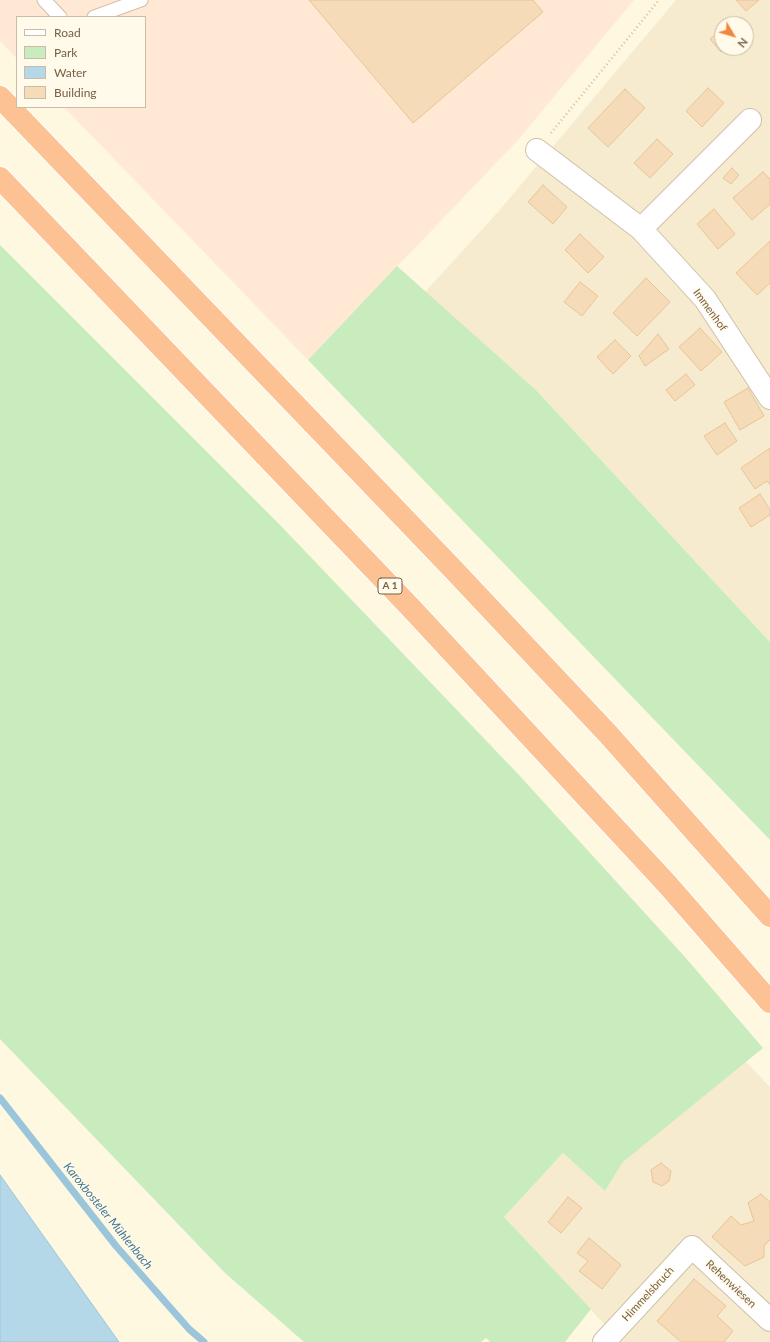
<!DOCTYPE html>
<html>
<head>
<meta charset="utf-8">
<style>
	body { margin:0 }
	#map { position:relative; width:770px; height:1342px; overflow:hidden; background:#fef8e1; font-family:Lato,sans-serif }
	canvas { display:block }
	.legend { position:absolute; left:16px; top:16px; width:130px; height:92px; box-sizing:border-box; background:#fffae9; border:1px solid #c9bca8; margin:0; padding:5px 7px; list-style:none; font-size:12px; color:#776046 }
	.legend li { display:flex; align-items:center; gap:8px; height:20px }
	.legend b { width:20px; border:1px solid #c9bca8 }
	.north { position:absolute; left:714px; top:16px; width:40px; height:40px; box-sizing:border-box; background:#fffae9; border:1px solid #c9bca8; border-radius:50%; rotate:128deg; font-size:11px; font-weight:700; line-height:16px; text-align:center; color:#776046 }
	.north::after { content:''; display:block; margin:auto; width:14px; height:18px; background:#f1863e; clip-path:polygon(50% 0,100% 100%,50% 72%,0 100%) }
</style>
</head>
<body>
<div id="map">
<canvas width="770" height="1342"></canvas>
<ul class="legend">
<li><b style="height:5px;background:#fff"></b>Road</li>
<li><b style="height:11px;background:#c9ecbf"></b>Park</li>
<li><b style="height:11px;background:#b5d8e9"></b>Water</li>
<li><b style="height:11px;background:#f5dbb7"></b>Building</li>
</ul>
<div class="north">N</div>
</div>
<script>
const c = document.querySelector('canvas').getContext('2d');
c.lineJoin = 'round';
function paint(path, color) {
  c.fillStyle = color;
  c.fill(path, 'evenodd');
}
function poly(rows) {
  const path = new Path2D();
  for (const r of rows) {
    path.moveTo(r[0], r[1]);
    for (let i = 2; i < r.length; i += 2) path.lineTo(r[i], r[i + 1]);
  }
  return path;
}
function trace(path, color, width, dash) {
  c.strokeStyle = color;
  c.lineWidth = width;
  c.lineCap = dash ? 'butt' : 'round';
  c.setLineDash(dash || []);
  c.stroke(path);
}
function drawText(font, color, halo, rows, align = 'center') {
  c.font = font + ' Lato,sans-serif';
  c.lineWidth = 3;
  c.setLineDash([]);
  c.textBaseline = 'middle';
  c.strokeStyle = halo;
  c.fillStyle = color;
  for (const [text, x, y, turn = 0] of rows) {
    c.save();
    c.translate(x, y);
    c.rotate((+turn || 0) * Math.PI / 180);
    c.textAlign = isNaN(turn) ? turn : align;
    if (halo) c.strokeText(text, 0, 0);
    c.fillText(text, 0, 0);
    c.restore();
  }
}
paint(poly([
	[676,0,770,0,770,642,536,390,425,292,498,212],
	[722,24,746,24,746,48,722,48],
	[745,1061,770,1087,770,1342,621,1342,504,1217,563,1153,605,1191,623,1162]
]), '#f6ebcf');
paint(poly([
	[0,0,634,0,519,139,308,360,64,107,145,107,145,17,17,17,17,59,0,41]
]), '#ffe9d4');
paint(poly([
	[0,245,281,526,519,775,685,957,763,1048,623,1162,605,1191,563,1153,504,1217,591,1309,565,1342,490,1342,486,1338,481,1342,304,1342,225,1273,0,1039],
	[397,266,536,390,770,642,770,840,308,360]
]), '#c9ecbf');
const water = poly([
	[0,1175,119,1342,0,1342,0,1175]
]);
paint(water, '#b5d8e9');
trace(water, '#9ac5db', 1);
trace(poly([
	[0,1098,116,1246,189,1329,204,1342]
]), '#9ac5db', 7);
const building = poly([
	[309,0,533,0,543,12,413,123,309,0],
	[736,0,759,0,746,11,736,0],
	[722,29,722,48,725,48,721,52,710,39,722,29],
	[708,88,724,103,702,127,686,111,708,88],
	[625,89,645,108,608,147,588,128,625,89],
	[657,139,673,154,650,178,634,163,657,139],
	[732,168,739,175,731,184,723,178,732,168],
	[763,172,770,179,770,204,752,220,733,198,763,172],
	[543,185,567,207,553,224,528,202,543,185],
	[714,209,735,234,718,249,697,224,714,209],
	[580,234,604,257,588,273,565,250,580,234],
	[770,241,770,283,757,295,736,273,770,241],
	[646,278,670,302,637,336,613,313,646,278],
	[580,282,598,296,582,316,564,302,580,282],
	[700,328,722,352,701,371,679,347,700,328],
	[658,334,669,349,645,366,639,356,658,334],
	[615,340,631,356,613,374,597,357,615,340],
	[686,374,695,385,675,401,666,390,686,374],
	[748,388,764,416,740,430,724,402,748,388],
	[725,423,737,441,717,455,704,436,725,423],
	[770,448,770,485,767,481,755,489,741,468,770,448],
	[760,494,770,510,770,515,751,527,739,508,760,494],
	[661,1163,671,1171,669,1181,662,1186,653,1182,651,1170,661,1163],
	[761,1194,770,1202,770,1241,769,1240,764,1246,764,1257,745,1266,712,1237,731,1216,741,1225,754,1221,748,1203,761,1194],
	[568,1197,582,1208,561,1233,548,1222,568,1197],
	[589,1238,621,1265,602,1289,579,1271,588,1261,577,1253,589,1238],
	[694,1279,726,1306,717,1316,733,1331,724,1342,681,1342,657,1321,694,1279]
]);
paint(building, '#f5dbb7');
trace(building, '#e9c596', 1);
const lane = poly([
	[44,0,60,17],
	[94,17,141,0]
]);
const street = poly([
	[537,150,641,229,705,299,770,398],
	[641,229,750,120],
	[604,1342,692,1247,770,1320]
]);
const highway = poly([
	[0,97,450,566,608,734,770,916],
	[0,178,412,609,667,884,770,1002]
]);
trace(lane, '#d0c0a8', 15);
trace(street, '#d0c0a8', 24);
trace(highway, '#fff', 24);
trace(poly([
	[551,133,659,0]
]), '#dabf9a', 2.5, [1, 3]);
trace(lane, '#fff', 13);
trace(street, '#fff', 22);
trace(highway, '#fdc294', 22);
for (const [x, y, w] of [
	[390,586,24]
]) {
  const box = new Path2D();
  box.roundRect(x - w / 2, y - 8, w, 16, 3);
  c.fillStyle = '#fffae9';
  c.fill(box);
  trace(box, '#776046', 1);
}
drawText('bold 10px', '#776046', null, [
	["A 1",390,586]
]);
drawText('11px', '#776046', '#fffae9', [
	["Immenhof",710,310,54],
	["Rehenwiesen",731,1284,43],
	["Himmelsbruch",648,1294,-47]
]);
drawText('italic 12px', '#417794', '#fffae9', [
	["Karoxbosteler Mühlenbach",108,1216,51]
]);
</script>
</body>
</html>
